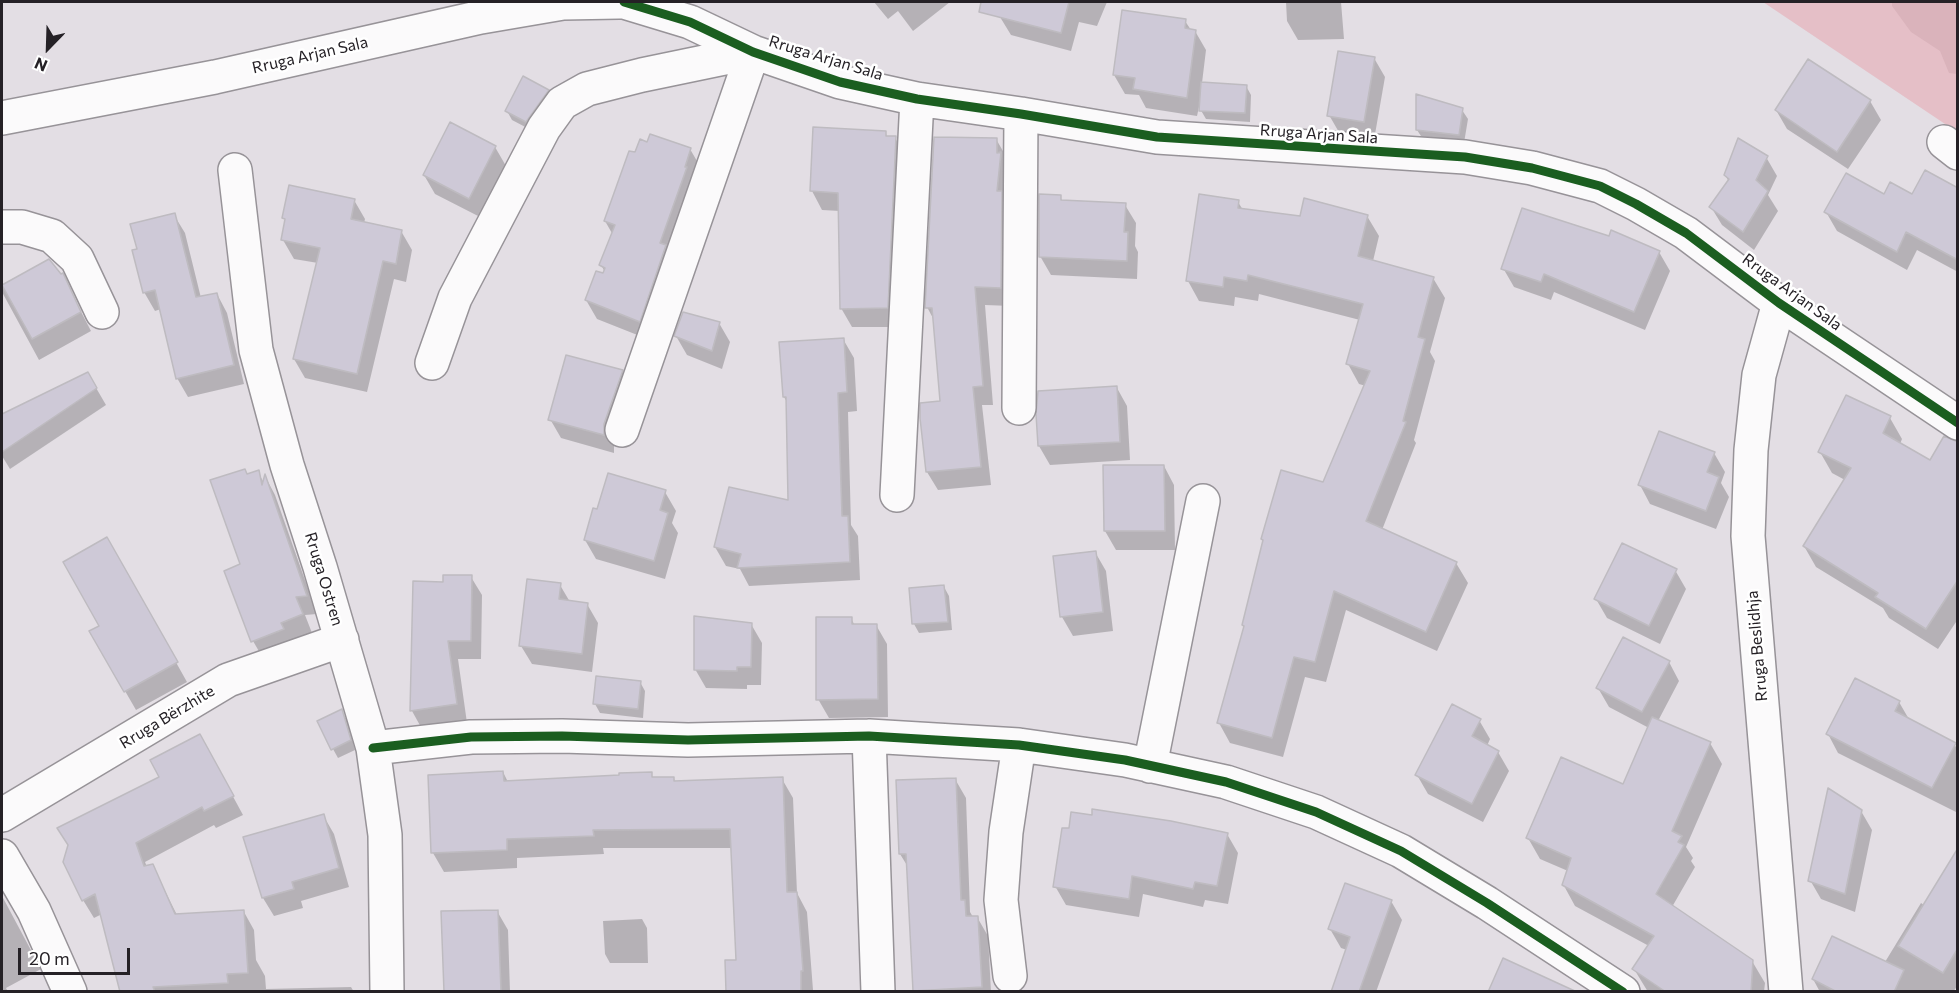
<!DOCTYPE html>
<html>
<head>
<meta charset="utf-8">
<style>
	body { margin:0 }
	#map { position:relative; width:1959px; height:993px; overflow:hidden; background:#e3dee4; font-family:Commissioner,sans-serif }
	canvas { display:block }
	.frame { position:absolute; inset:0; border:3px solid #252126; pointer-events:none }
	.north { position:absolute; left:18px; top:18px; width:60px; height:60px; -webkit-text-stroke:4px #fff; paint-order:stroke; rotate:203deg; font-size:16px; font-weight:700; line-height:24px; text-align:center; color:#252126 }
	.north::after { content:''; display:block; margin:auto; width:21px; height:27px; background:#252126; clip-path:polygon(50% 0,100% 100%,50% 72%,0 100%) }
	.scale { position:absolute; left:18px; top:948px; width:112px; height:27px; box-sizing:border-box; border:3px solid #252126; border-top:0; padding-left:8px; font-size:18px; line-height:21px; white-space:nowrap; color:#252126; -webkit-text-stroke:4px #fff; paint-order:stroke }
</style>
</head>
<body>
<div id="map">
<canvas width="1959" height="993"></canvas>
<div class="frame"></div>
<div class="north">N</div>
<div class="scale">20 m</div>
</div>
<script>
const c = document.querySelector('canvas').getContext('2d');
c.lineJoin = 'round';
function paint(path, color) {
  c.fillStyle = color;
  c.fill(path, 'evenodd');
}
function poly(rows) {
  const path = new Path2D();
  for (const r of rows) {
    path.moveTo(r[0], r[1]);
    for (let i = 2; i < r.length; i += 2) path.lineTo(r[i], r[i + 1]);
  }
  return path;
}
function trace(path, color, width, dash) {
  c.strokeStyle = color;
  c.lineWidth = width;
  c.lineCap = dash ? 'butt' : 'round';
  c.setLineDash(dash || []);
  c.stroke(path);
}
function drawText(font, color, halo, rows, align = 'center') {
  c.font = font + ' Commissioner,sans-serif';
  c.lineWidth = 5;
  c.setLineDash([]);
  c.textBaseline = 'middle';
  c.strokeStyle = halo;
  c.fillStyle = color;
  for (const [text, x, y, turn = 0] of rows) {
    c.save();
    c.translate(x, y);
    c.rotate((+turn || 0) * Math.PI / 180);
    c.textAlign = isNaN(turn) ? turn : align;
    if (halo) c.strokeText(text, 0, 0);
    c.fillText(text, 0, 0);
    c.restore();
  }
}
paint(poly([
	[1763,2,1957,2,1957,132]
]), '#e5bfc7');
paint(poly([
	[1892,2,1957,2,1957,74,1949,73,1940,51,1911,32,1892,6]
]), '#dab3bb');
paint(poly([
	[874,2,950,2,913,31,898,11,888,19],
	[1004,2,1107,2,1097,26,1079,22,1071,51,1011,35,1000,17],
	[1286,2,1341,2,1344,39,1298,40,1287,21],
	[1185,21,1191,30,1195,31,1206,50,1202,83,1246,86,1251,95,1250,122,1206,119,1199,107,1197,116,1146,108,1139,95,1125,94,1114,75],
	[1374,58,1385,77,1374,140,1340,134,1329,115],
	[548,91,553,100,531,130,512,120,507,111],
	[1870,101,1881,120,1848,169,1787,129,1776,110],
	[1462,110,1468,119,1464,143,1423,139,1417,130],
	[885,133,888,137,895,138,906,156,898,327,852,327,841,308,840,211,822,210,812,191],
	[996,139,1007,158,1011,306,985,305,993,405,982,405,991,485,938,490,927,472,941,402,935,322,927,307],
	[648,144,690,149,701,168,650,340,597,319,586,300,605,272,601,265,613,235,605,221],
	[495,147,506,166,480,217,435,194,424,175],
	[1766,157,1777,176,1768,195,1778,211,1754,250,1722,225,1711,207,1729,182,1725,175],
	[1958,189,1958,272,1917,250,1907,270,1837,231,1826,212,1884,196,1913,196],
	[1060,197,1063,202,1125,205,1136,223,1135,246,1138,252,1137,279,1051,275,1040,256],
	[354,200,365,219,364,223,401,231,412,250,406,282,394,279,367,392,305,378,294,359,318,263,294,259,283,240,286,222,284,218],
	[1238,202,1243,210,1301,217,1367,216,1379,236,1373,261,1433,278,1445,298,1430,352,1435,361,1414,440,1416,443,1382,530,1456,563,1468,583,1437,651,1346,610,1326,682,1305,677,1283,757,1230,743,1219,723,1245,627,1243,625,1324,484,1366,386,1359,384,1348,364,1360,320,1259,294,1258,301,1235,297,1234,306,1199,301,1188,281],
	[174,215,185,233,201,298,217,294,227,313,244,384,188,397,177,378,161,309,155,311,144,292],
	[1659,252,1670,271,1645,330,1554,292,1551,300,1514,287,1503,268],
	[49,261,62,275,91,331,39,360,2,292,2,287],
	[719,323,730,342,722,369,687,355,676,336],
	[843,339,854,358,857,411,848,412,851,525,858,536,860,580,749,586,740,569,726,566,715,547,790,502,788,404,784,397],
	[622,371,633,390,614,443,614,453,561,438,550,419],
	[88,374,106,405,10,469,2,456,2,416],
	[1117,388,1127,406,1130,460,1050,465,1039,446],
	[1890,418,1902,439,1900,444,1931,462,1958,453,1958,619,1938,649,1889,618,1883,608,1816,567,1804,546,1845,480,1832,473,1820,452],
	[1714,453,1725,472,1721,483,1729,497,1716,529,1650,504,1640,485],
	[1164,466,1174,485,1175,550,1116,550,1105,531],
	[258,472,264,483,266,478,275,495,317,614,305,615,312,633,264,660,253,641,242,565,247,476],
	[665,492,676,511,672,523,678,533,665,579,596,559,585,540],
	[107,539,187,682,136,710,91,632,101,626],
	[1095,552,1106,571,1113,631,1073,636,1062,617,1055,557],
	[1675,570,1686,589,1660,644,1607,618,1596,599],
	[471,577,482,595,481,659,458,659,467,723,422,729,412,711,444,583],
	[560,585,570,602,587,604,598,623,592,672,532,664,521,646],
	[944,587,949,596,952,630,919,633,914,624],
	[851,618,855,626,876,625,887,644,888,717,829,718,818,699],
	[751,624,762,643,761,685,747,685,747,689,706,688,695,669],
	[1669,662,1679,681,1658,721,1710,743,1722,764,1686,847,1693,858,1691,861,1695,867,1672,907,1752,961,1765,983,1764,992,1648,992,1634,969,1649,946,1575,906,1563,884,1568,871,1540,859,1528,838,1624,786,1649,728,1609,707,1598,688],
	[640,682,645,691,643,718,600,713,595,704],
	[1899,702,1910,721,1954,744,1958,750,1958,813,1838,753,1828,734],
	[341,711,347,720,355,750,338,758,333,749],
	[1479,720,1490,739,1487,746,1498,752,1509,771,1483,822,1428,794,1417,775],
	[210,754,243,815,216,828,214,825,145,862,147,867,152,865,177,915,244,912,254,930,256,960,265,976,266,989,351,987,354,992,122,992,102,914,94,918,83,900],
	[503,772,508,782,651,774,654,779,674,779,676,782,782,779,793,798,797,893,807,912,813,990,811,992,728,992,737,961,732,848,603,848,604,854,517,858,517,868,444,872,433,853],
	[955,779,966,798,970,912,973,917,977,917,988,936,991,992,915,992,908,867,900,854],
	[1861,811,1872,830,1855,912,1821,899,1810,880],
	[323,815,334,834,349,887,301,901,303,908,274,916,263,898,245,838],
	[1070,830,1227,834,1238,853,1228,904,1205,900,1203,907,1143,894,1139,917,1066,905,1055,886],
	[1958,850,1958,985,1953,992,1820,992,1813,979,1885,962,1921,903,1924,905],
	[2,896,41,969,6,988,8,992,2,992],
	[1391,901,1402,920,1376,992,1332,992,1347,950,1341,948,1330,929],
	[497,911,508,930,510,992,446,992],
	[642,919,647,928,648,963,610,963,605,954,603,921]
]), '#0003');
const building = poly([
	[981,2,1069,2,1061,33,979,12,981,2],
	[1122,10,1186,19,1185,28,1196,30,1187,98,1133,89,1135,78,1113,75,1122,10],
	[1338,51,1375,57,1364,122,1327,116,1338,51],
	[1808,59,1871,100,1837,152,1775,110,1808,59],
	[523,76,549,90,526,122,505,111,523,76],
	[1201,82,1247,85,1245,113,1199,111,1201,82],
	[1416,94,1463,108,1459,135,1416,130,1416,94],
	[450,122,496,146,469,199,423,175,450,122],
	[813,127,886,131,886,136,896,136,888,308,840,309,838,193,810,191,813,127],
	[650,134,691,148,685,167,687,167,660,243,666,245,640,322,585,300,596,271,603,273,605,268,599,265,615,225,604,221,629,151,635,152,640,139,647,142,650,134],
	[934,137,997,138,997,153,1001,152,997,191,1002,191,1001,288,975,287,983,386,973,387,981,467,926,472,920,418,920,403,940,401,932,308,925,308,934,137],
	[1738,138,1768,156,1756,180,1768,191,1743,232,1709,207,1729,179,1724,175,1738,138],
	[1925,170,1958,188,1958,260,1906,232,1897,252,1824,212,1846,173,1884,194,1890,182,1912,194,1925,170],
	[289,185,355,199,351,219,402,230,396,264,383,261,357,374,293,359,320,248,281,240,285,219,282,218,289,185],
	[1039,194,1061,195,1061,200,1126,203,1124,232,1128,232,1127,261,1039,257,1039,194],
	[1199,194,1239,200,1238,208,1300,216,1304,198,1368,215,1358,256,1434,277,1418,337,1425,339,1403,421,1406,422,1366,521,1457,562,1426,632,1334,591,1315,662,1294,657,1272,738,1217,723,1244,626,1242,625,1263,540,1261,539,1281,470,1323,482,1370,371,1346,364,1363,304,1248,275,1247,281,1224,277,1223,287,1186,281,1199,194],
	[1522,208,1609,236,1611,230,1660,251,1634,312,1544,274,1541,282,1501,269,1522,208],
	[175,213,196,297,217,293,234,365,176,379,155,290,143,293,132,250,137,249,130,224,175,213],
	[49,259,61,274,63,273,81,312,32,339,2,285,49,259],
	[683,312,720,322,712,351,674,336,683,312],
	[844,338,847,392,838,393,842,516,848,516,850,562,737,568,741,554,714,547,729,487,788,500,786,397,783,397,779,342,844,338],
	[566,355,623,370,604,424,604,435,548,420,566,355],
	[88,372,97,388,2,452,2,414,88,372],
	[1117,386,1120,442,1038,446,1036,414,1038,391,1117,386],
	[1846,395,1891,416,1883,433,1930,460,1944,436,1958,442,1958,580,1926,629,1875,597,1878,593,1803,546,1851,468,1818,452,1846,395],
	[1659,431,1715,452,1707,472,1719,477,1706,511,1638,485,1659,431],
	[1103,465,1164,465,1165,531,1104,531,1103,465],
	[245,469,247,474,259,470,262,485,265,474,307,596,296,597,303,614,281,623,284,629,251,642,224,571,240,564,210,480,245,469],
	[608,473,666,490,660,510,668,513,654,561,584,540,593,508,597,509,608,473],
	[107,537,178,662,124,692,89,631,99,626,63,562,107,537],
	[1622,543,1677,569,1649,626,1594,599,1622,543],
	[1096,551,1103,612,1060,617,1053,556,1096,551],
	[443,575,472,575,471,641,448,641,457,704,410,711,413,581,443,582,443,575],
	[527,579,561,583,559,599,588,603,582,654,519,646,527,579],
	[944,585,948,622,912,624,909,588,944,585],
	[694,616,752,623,751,667,737,667,737,671,694,670,694,616],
	[816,617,852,617,852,624,877,624,878,699,816,700,816,617],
	[1623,637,1670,661,1642,712,1596,688,1623,637],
	[596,676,641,681,638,709,593,704,596,676],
	[1855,678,1900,701,1895,711,1956,743,1932,788,1826,734,1855,678],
	[1452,704,1481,719,1472,736,1499,751,1472,804,1415,775,1452,704],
	[342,709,351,740,331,750,317,721,342,709],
	[1652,717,1711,742,1672,831,1682,836,1678,842,1684,845,1656,894,1753,960,1751,992,1666,992,1632,969,1654,936,1562,885,1571,858,1526,838,1561,757,1623,784,1652,717],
	[200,734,234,796,204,811,202,807,136,843,144,866,153,864,175,914,244,910,248,973,227,974,228,983,153,987,155,992,120,992,95,894,82,901,63,862,68,845,57,828,159,777,150,760,200,734],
	[503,771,504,781,619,775,619,773,652,772,652,777,674,777,674,781,783,777,787,892,797,892,803,971,801,971,801,992,726,992,725,960,736,960,730,829,593,830,594,836,507,839,507,850,431,853,428,775,503,771],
	[956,778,961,900,965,900,966,916,978,916,982,987,913,991,906,854,899,854,896,780,956,778],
	[1828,788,1862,810,1845,894,1808,881,1828,788],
	[1092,809,1171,821,1228,833,1217,886,1195,882,1193,889,1132,876,1129,899,1053,887,1062,828,1069,828,1071,812,1092,815,1092,809],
	[324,814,339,868,292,882,294,889,262,898,243,837,324,814],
	[1958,848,1958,948,1943,973,1898,946,1958,848],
	[1345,883,1392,900,1359,992,1331,992,1350,937,1328,929,1345,883],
	[498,910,501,992,444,992,441,911,498,910],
	[1832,936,1904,970,1894,992,1837,992,1812,979,1832,936],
	[1503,958,1577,992,1488,992,1503,958]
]);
paint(building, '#cec9d7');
trace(building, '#bebbc0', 1.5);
const minor = poly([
	[624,2,690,22,753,52,840,82,917,99,1021,114,1157,137,1465,157,1532,168,1600,186,1636,204,1686,233,1779,303,1958,423],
	[2,118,215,77,481,17,563,3,619,2],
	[1944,142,1958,153],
	[235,170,256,350,287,465,320,567,373,748,385,835,387,992],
	[2,227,22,227,52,236,77,259,102,312],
	[1779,303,1759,375,1751,450,1748,536,1786,992],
	[432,363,455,298,544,128,562,103,587,89,642,75,753,52],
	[1019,408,1021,114],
	[622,430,753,52],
	[897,495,917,99],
	[869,736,878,992],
	[373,748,471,737,562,736,688,740,869,736,1019,745,1125,760,1226,782,1316,812,1401,851,1487,903,1623,992],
	[1150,766,1203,501],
	[2,815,228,680,342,640],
	[2,856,34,911,70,992],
	[1010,976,1001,900,1006,832,1019,745]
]);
trace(minor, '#979398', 36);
trace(minor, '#fbfafb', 33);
trace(poly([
	[624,2,690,22,753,52,840,82,917,99,1021,114,1157,137,1465,157,1532,168,1600,186,1636,204,1686,233,1779,303,1958,423],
	[373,748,471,737,562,736,688,740,869,736,1019,745,1125,760,1226,782,1316,812,1401,851,1487,903,1623,992]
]), '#1b5e20', 9);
drawText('16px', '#252126', '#fff', [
	["Rruga Arjan Sala",310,55,-13],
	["Rruga Arjan Sala",826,58,17],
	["Rruga Arjan Sala",1319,134,4],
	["Rruga Arjan Sala",1792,292,36],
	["Rruga Ostren",324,579,73],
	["Rruga Beslidhja",1757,646,-95],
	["Rruga Bërzhite",167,717,-31]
]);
</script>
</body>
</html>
